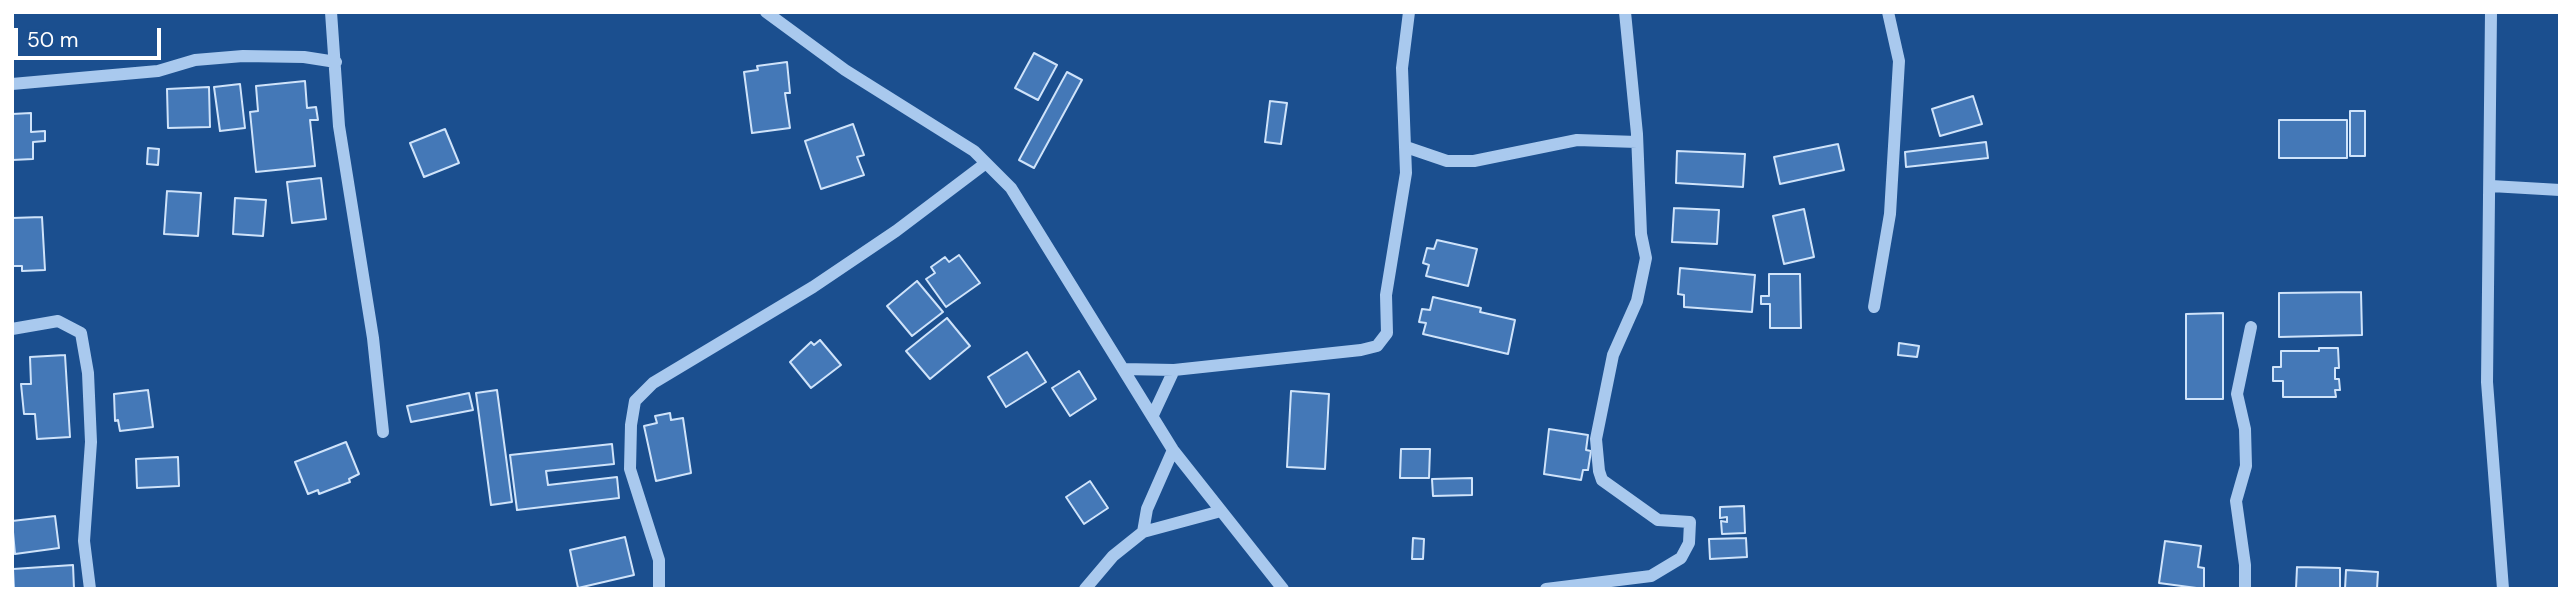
<!DOCTYPE html>
<html>
<head>
<meta charset="utf-8">
<style>
	body { margin:0 }
	#map { position:relative; width:2572px; height:601px; overflow:hidden; background:#1b4f8f; font-family:"DM Sans",sans-serif }
	canvas { display:block }
	.frame { position:absolute; inset:0; border:14px solid #fff; pointer-events:none }
	.scale { position:absolute; left:14px; top:28px; width:147px; height:32px; box-sizing:border-box; border:4px solid #fff; border-top:0; padding-left:9px; font-size:21px; line-height:24px; white-space:nowrap; color:#fff; -webkit-text-stroke:5px #1b4f8f; paint-order:stroke }
</style>
</head>
<body>
<div id="map">
<canvas width="2572" height="601"></canvas>
<div class="frame"></div>
<div class="scale">50 m</div>
</div>
<script>
const c = document.querySelector('canvas').getContext('2d');
c.lineJoin = 'round';
function paint(path, color) {
  c.fillStyle = color;
  c.fill(path, 'evenodd');
}
function poly(rows) {
  const path = new Path2D();
  for (const r of rows) {
    path.moveTo(r[0], r[1]);
    for (let i = 2; i < r.length; i += 2) path.lineTo(r[i], r[i + 1]);
  }
  return path;
}
function trace(path, color, width, dash) {
  c.strokeStyle = color;
  c.lineWidth = width;
  c.lineCap = dash ? 'butt' : 'round';
  c.setLineDash(dash || []);
  c.stroke(path);
}
const building = poly([
	[1034,53,1057,65,1038,100,1015,88,1034,53],
	[787,62,790,93,785,93,790,128,752,133,744,72,758,70,757,66,787,62],
	[1067,72,1082,80,1034,168,1019,160,1067,72],
	[305,81,307,108,316,107,318,120,310,120,315,166,256,172,250,112,258,111,256,86,305,81],
	[240,84,245,128,220,131,214,87,240,84],
	[209,87,210,127,168,128,167,89,209,87],
	[1973,96,1982,124,1940,136,1932,109,1973,96],
	[1270,101,1287,103,1281,144,1265,142,1270,101],
	[2350,111,2365,111,2365,156,2350,156,2350,111],
	[31,113,31,132,45,131,45,141,33,142,33,159,12,160,12,114,31,113],
	[2279,120,2347,120,2347,158,2279,158,2279,120],
	[853,124,864,155,857,157,864,175,821,189,805,141,853,124],
	[445,129,459,163,424,177,410,143,445,129],
	[1986,142,1988,158,1906,167,1905,152,1986,142],
	[1838,144,1844,170,1780,184,1774,157,1838,144],
	[148,148,159,149,158,165,147,164,148,148],
	[1677,151,1745,154,1743,187,1676,183,1677,151],
	[321,178,326,219,292,223,287,182,321,178],
	[167,191,201,193,198,236,164,234,167,191],
	[235,198,266,200,263,236,233,234,235,198],
	[1674,208,1719,210,1717,244,1672,242,1674,208],
	[1804,209,1814,257,1784,264,1773,216,1804,209],
	[42,217,45,270,22,271,22,266,12,266,12,218,42,217],
	[1437,240,1477,249,1468,286,1426,276,1429,265,1423,263,1427,248,1434,249,1437,240],
	[959,255,980,283,946,307,926,279,935,273,931,267,945,257,949,262,959,255],
	[1680,268,1755,275,1752,312,1684,307,1684,295,1678,294,1680,268],
	[1769,274,1800,274,1801,328,1770,328,1770,304,1761,304,1761,296,1769,296,1769,274],
	[917,281,943,312,912,336,887,306,917,281],
	[2361,292,2362,335,2279,337,2279,293,2361,292],
	[1433,297,1481,308,1480,312,1515,320,1508,354,1423,334,1426,323,1419,322,1422,309,1430,310,1433,297],
	[2223,313,2223,399,2186,399,2186,314,2223,313],
	[947,318,970,346,930,379,906,351,947,318],
	[820,340,841,365,811,388,790,362,811,342,814,345,820,340],
	[1899,343,1919,346,1917,357,1898,355,1899,343],
	[2319,348,2338,348,2339,368,2335,368,2335,379,2339,379,2340,390,2335,390,2336,397,2283,397,2283,381,2273,381,2273,367,2281,367,2281,351,2319,351,2319,348],
	[1027,352,1046,382,1006,407,988,377,1027,352],
	[65,355,70,437,37,439,35,414,24,414,21,384,31,384,30,357,65,355],
	[1079,371,1096,399,1070,416,1052,388,1079,371],
	[148,390,153,427,120,431,118,420,115,421,114,394,148,390],
	[497,390,512,502,491,505,476,393,497,390],
	[1291,391,1329,394,1325,469,1287,467,1291,391],
	[469,393,473,410,411,422,407,406,469,393],
	[670,413,671,420,683,418,691,473,656,481,644,426,657,423,655,416,670,413],
	[1549,429,1588,435,1586,450,1591,451,1588,470,1583,470,1581,480,1544,474,1549,429],
	[346,442,359,474,349,479,350,482,319,494,318,490,308,494,295,462,346,442],
	[612,444,614,464,546,471,548,485,617,477,619,498,517,510,510,455,612,444],
	[1401,449,1430,449,1429,478,1400,478,1401,449],
	[178,457,179,486,137,488,136,459,178,457],
	[1472,478,1472,495,1433,496,1432,479,1472,478],
	[1090,481,1108,508,1084,524,1066,497,1090,481],
	[1744,506,1745,533,1722,534,1721,521,1727,522,1727,517,1720,518,1720,507,1744,506],
	[55,516,59,548,15,554,12,521,55,516],
	[625,537,634,575,578,588,570,550,625,537],
	[1413,538,1424,539,1423,559,1412,559,1413,538],
	[1746,538,1747,557,1710,559,1709,539,1746,538],
	[2165,541,2201,546,2198,567,2204,568,2204,589,2159,583,2165,541],
	[73,565,74,589,14,589,13,569,73,565],
	[2297,567,2340,568,2340,589,2296,589,2297,567],
	[2346,570,2378,572,2377,589,2345,589,2346,570]
]);
paint(building, '#4478b7');
trace(building, '#cfe3fa', 2);
trace(poly([
	[331,12,339,126,373,338,383,432],
	[766,12,845,70,974,151,1011,188,1173,450,1283,589],
	[2491,12,2487,382,2503,589],
	[12,84,158,71,195,60,243,56,304,57,336,62],
	[1406,147,1447,161,1474,161,1577,140,1637,142],
	[2491,186,2560,190],
	[1874,307,1890,214,1899,61,1888,12],
	[12,329,58,321,81,333,88,373,91,442,84,541,90,589],
	[1123,369,1174,370],
	[1153,415,1174,370,1361,350,1377,346,1387,333,1386,295,1406,173,1402,68,1409,12],
	[1143,532,1147,509,1173,450],
	[659,589,659,560,630,469,631,425,635,401,653,383,813,287,896,231,986,163],
	[1085,589,1113,556,1143,532,1221,511],
	[1546,589,1651,576,1681,558,1689,543,1690,522,1658,520,1602,480,1599,471,1596,439,1613,355,1637,301,1646,258,1641,234,1637,134,1625,12],
	[2245,589,2245,565,2236,501,2246,466,2245,429,2237,394,2251,327]
]), '#a9c9ee', 12);
</script>
</body>
</html>
